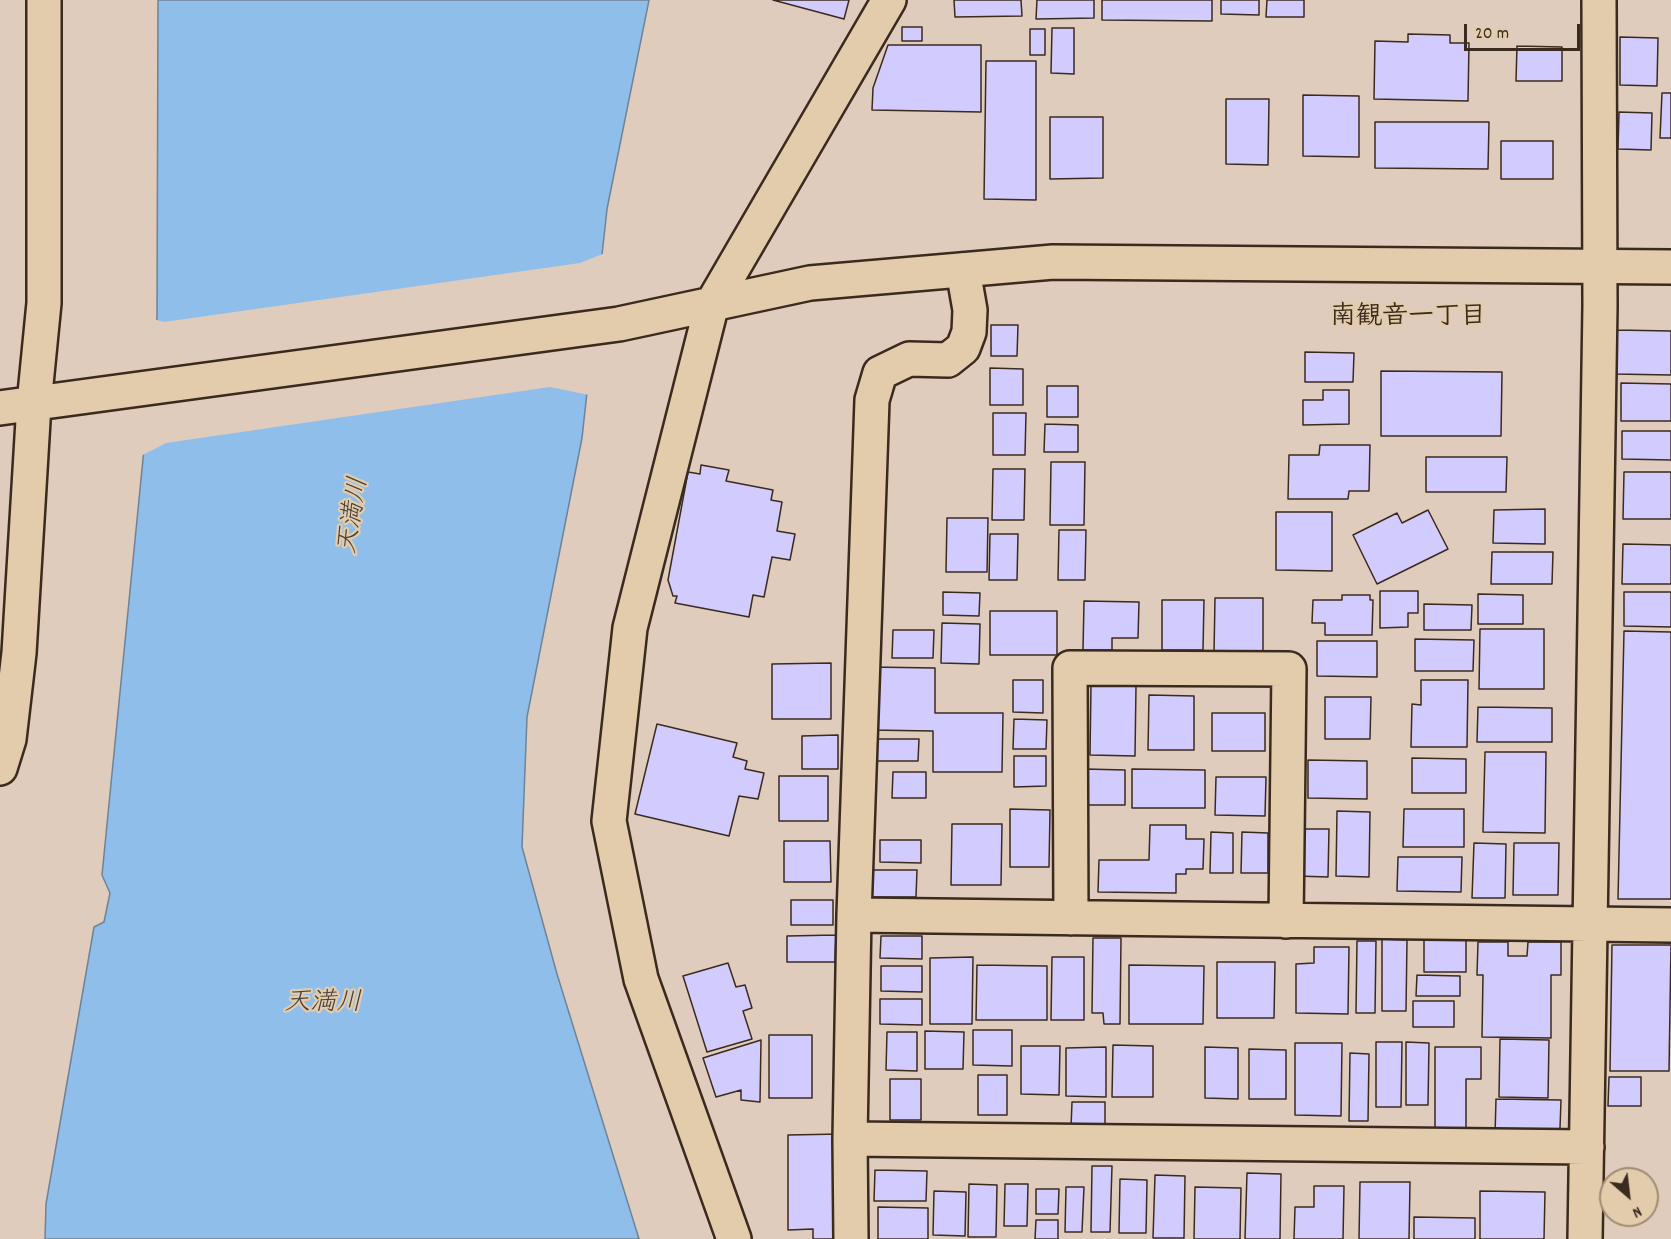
<!DOCTYPE html>
<html>
<head>
<meta charset="utf-8">
<style>
	body { margin:0 }
	#map { position:relative; width:1671px; height:1239px; overflow:hidden; background:#dfccbc; font-family:Dekko,sans-serif }
	canvas { display:block }
	.north { position:absolute; left:1599px; top:1167px; width:60px; height:60px; box-sizing:border-box; background:#e3ccac; border:2px solid #a08b73; border-radius:50%; rotate:152deg; font-size:16px; font-weight:700; line-height:24px; text-align:center; color:#3b2a1e }
	.north::after { content:''; display:block; margin:auto; width:21px; height:27px; background:#3b2a1e; clip-path:polygon(50% 0,100% 100%,50% 72%,0 100%) }
	.scale { position:absolute; left:1464px; top:24px; width:116px; height:27px; box-sizing:border-box; border:3px solid #3b2a1e; border-top:0; padding-left:8px; font-size:18px; line-height:21px; white-space:nowrap; color:#3b2a1e; -webkit-text-stroke:4px #e3ccac; paint-order:stroke }
</style>
</head>
<body>
<div id="map">
<canvas width="1671" height="1239"></canvas>
<div class="north">N</div>
<div class="scale">20 m</div>
</div>
<script>
const c = document.querySelector('canvas').getContext('2d');
c.lineJoin = 'round';
function paint(path, color) {
  c.fillStyle = color;
  c.fill(path, 'evenodd');
}
function poly(rows) {
  const path = new Path2D();
  for (const r of rows) {
    path.moveTo(r[0], r[1]);
    for (let i = 2; i < r.length; i += 2) path.lineTo(r[i], r[i + 1]);
  }
  return path;
}
function trace(path, color, width, dash) {
  c.strokeStyle = color;
  c.lineWidth = width;
  c.lineCap = dash ? 'butt' : 'round';
  c.setLineDash(dash || []);
  c.stroke(path);
}
function drawText(font, color, halo, rows, align = 'center') {
  c.font = font + ' Dekko,"Klee One",sans-serif';
  c.lineWidth = 4.5;
  c.setLineDash([]);
  c.textBaseline = 'middle';
  c.strokeStyle = halo;
  c.fillStyle = color;
  for (const [text, x, y, turn = 0] of rows) {
    c.save();
    c.translate(x, y);
    c.rotate((+turn || 0) * Math.PI / 180);
    c.textAlign = isNaN(turn) ? turn : align;
    if (halo) c.strokeText(text, 0, 0);
    c.fillText(text, 0, 0);
    c.restore();
  }
}
const water = poly([
	[158,0,649,0,607,209,582,438,527,717,522,847,557,974,639,1239,45,1239,46,1204,94,927,104,922,110,893,102,875,157,317,158,0]
]);
paint(water, '#90beea');
trace(water, '#6e8398', 1.5);
paint(poly([
	[605,253,589,395,550,387,166,443,139,457,153,319,164,322,580,263]
]), '#dfccbc');
const building = poly([
	[773,0,849,0,844,19,773,0],
	[954,0,1021,0,1022,16,955,17,954,0],
	[1037,0,1094,0,1094,18,1036,19,1037,0],
	[1102,0,1212,0,1212,21,1102,20,1102,0],
	[1221,0,1259,0,1259,15,1221,14,1221,0],
	[1267,0,1304,0,1304,17,1266,17,1267,0],
	[902,27,922,27,922,41,902,41,902,27],
	[1052,28,1074,28,1074,74,1051,73,1052,28],
	[1030,29,1045,29,1045,55,1030,55,1030,29],
	[1408,34,1450,35,1450,43,1469,43,1468,101,1374,99,1375,41,1408,42,1408,34],
	[1620,37,1658,38,1657,86,1620,85,1620,37],
	[888,45,981,45,981,112,872,110,873,88,888,45],
	[1517,46,1562,47,1562,81,1516,81,1517,46],
	[986,61,1036,61,1036,200,984,199,986,61],
	[1662,93,1671,93,1671,138,1660,138,1662,93],
	[1303,95,1359,96,1359,157,1303,156,1303,95],
	[1226,99,1269,99,1268,165,1226,164,1226,99],
	[1619,112,1652,113,1651,150,1618,149,1619,112],
	[1050,117,1103,117,1103,178,1050,179,1050,117],
	[1375,122,1489,122,1488,169,1375,168,1375,122],
	[1501,141,1553,141,1553,179,1501,179,1501,141],
	[991,325,1018,325,1017,356,991,356,991,325],
	[1616,330,1671,331,1671,375,1614,374,1616,330],
	[1305,352,1354,353,1353,382,1305,382,1305,352],
	[990,368,1023,369,1023,405,990,405,990,368],
	[1381,371,1502,372,1501,436,1381,436,1381,371],
	[1621,383,1671,384,1671,421,1621,421,1621,383],
	[1047,386,1078,386,1078,417,1047,417,1047,386],
	[1323,390,1349,390,1349,424,1303,425,1303,400,1323,400,1323,390],
	[993,413,1026,413,1025,455,993,455,993,413],
	[1045,424,1078,425,1078,452,1044,452,1045,424],
	[1622,431,1671,431,1671,460,1622,459,1622,431],
	[1320,445,1370,445,1369,491,1349,491,1348,499,1288,499,1289,455,1319,455,1320,445],
	[1426,457,1507,457,1506,492,1426,492,1426,457],
	[1051,462,1085,462,1084,525,1050,525,1051,462],
	[701,465,729,470,726,481,773,490,771,500,782,502,777,531,795,534,790,560,772,557,764,597,753,595,749,617,675,603,677,596,673,596,668,580,688,472,700,474,701,465],
	[993,469,1025,469,1024,520,992,520,993,469],
	[1624,472,1671,472,1671,519,1623,519,1624,472],
	[1545,509,1545,544,1493,543,1494,510,1545,509],
	[1428,510,1448,549,1377,584,1353,535,1397,513,1402,523,1428,510],
	[1276,512,1332,512,1332,571,1276,570,1276,512],
	[947,518,988,518,987,572,946,572,947,518],
	[1059,530,1086,530,1085,580,1058,580,1059,530],
	[990,534,1018,534,1017,580,989,580,990,534],
	[1623,544,1671,545,1671,584,1622,584,1623,544],
	[1492,552,1553,552,1552,584,1491,584,1492,552],
	[1380,591,1418,591,1418,613,1408,613,1408,627,1380,628,1380,591],
	[943,592,980,593,979,616,943,615,943,592],
	[1624,592,1671,592,1671,627,1624,626,1624,592],
	[1478,594,1523,595,1523,624,1478,624,1478,594],
	[1342,595,1370,595,1370,600,1373,600,1372,635,1325,635,1325,623,1312,623,1313,600,1342,600,1342,595],
	[1215,598,1263,598,1263,654,1214,654,1215,598],
	[1162,600,1204,600,1203,650,1162,650,1162,600],
	[1084,601,1139,602,1138,638,1112,638,1112,650,1083,650,1084,601],
	[1424,604,1472,605,1471,630,1424,630,1424,604],
	[990,611,1057,611,1057,655,990,655,990,611],
	[942,623,980,624,979,664,941,663,942,623],
	[1480,629,1544,629,1544,689,1479,689,1480,629],
	[893,630,934,630,933,658,892,658,893,630],
	[1624,631,1671,632,1671,899,1618,899,1624,631],
	[1415,639,1474,640,1473,671,1415,671,1415,639],
	[1317,641,1377,641,1377,677,1317,676,1317,641],
	[831,663,831,719,772,719,772,664,831,663],
	[870,667,935,668,935,713,1003,713,1002,772,933,772,933,731,869,730,870,667],
	[1013,680,1043,680,1043,713,1013,712,1013,680],
	[1421,680,1468,680,1467,747,1411,747,1412,704,1421,705,1421,680],
	[1091,685,1136,686,1135,756,1090,755,1091,685],
	[1149,695,1194,696,1194,750,1148,750,1149,695],
	[1325,697,1371,697,1370,739,1325,739,1325,697],
	[1478,707,1552,708,1552,742,1477,742,1478,707],
	[1212,713,1265,713,1265,751,1212,751,1212,713],
	[1014,719,1047,720,1046,749,1013,749,1014,719],
	[657,724,737,743,733,757,747,761,745,769,764,773,758,799,739,796,729,836,635,814,657,724],
	[838,735,838,769,802,769,802,736,838,735],
	[871,739,919,739,918,761,871,761,871,739],
	[1485,752,1546,752,1545,833,1483,832,1485,752],
	[1014,756,1046,756,1046,786,1014,787,1014,756],
	[1412,758,1466,759,1466,793,1412,793,1412,758],
	[1308,760,1367,761,1367,799,1308,798,1308,760],
	[1085,769,1125,770,1125,805,1085,805,1085,769],
	[1132,769,1205,770,1205,808,1132,808,1132,769],
	[893,772,926,772,926,798,892,798,893,772],
	[779,776,828,776,828,821,779,821,779,776],
	[1216,777,1266,777,1265,816,1215,815,1216,777],
	[1010,809,1050,810,1049,867,1010,867,1010,809],
	[1404,809,1464,809,1464,847,1403,847,1404,809],
	[1337,811,1370,812,1369,877,1336,876,1337,811],
	[952,824,1002,824,1001,885,951,885,952,824],
	[1150,825,1186,825,1186,839,1204,839,1203,869,1186,869,1186,874,1176,874,1176,893,1098,892,1099,860,1149,860,1150,825],
	[1298,829,1329,829,1328,877,1297,876,1298,829],
	[1211,832,1233,833,1233,873,1210,873,1211,832],
	[1242,832,1268,833,1268,873,1241,873,1242,832],
	[880,840,921,840,921,863,880,862,880,840],
	[784,841,830,841,831,882,784,882,784,841],
	[1474,843,1506,844,1505,898,1472,898,1474,843],
	[1514,843,1559,843,1558,895,1513,895,1514,843],
	[1398,857,1462,857,1461,892,1397,891,1398,857],
	[872,870,917,870,916,897,872,897,872,870],
	[791,900,833,900,833,925,791,925,791,900],
	[836,935,835,962,787,962,787,936,836,935],
	[881,936,922,936,922,959,880,958,881,936],
	[1093,938,1121,938,1120,1024,1104,1024,1103,1013,1092,1013,1093,938],
	[1382,939,1407,940,1406,1011,1382,1011,1382,939],
	[1424,940,1466,940,1466,972,1424,972,1424,940],
	[1357,941,1376,941,1375,1013,1356,1013,1357,941],
	[1478,942,1508,942,1508,956,1527,956,1528,942,1561,942,1561,975,1551,975,1551,1038,1482,1037,1483,975,1477,975,1478,942],
	[1612,945,1671,945,1669,1071,1610,1071,1612,945],
	[1314,947,1349,947,1348,1014,1296,1013,1296,964,1314,963,1314,947],
	[973,957,972,1024,930,1024,930,958,973,957],
	[1052,957,1084,957,1084,1020,1051,1020,1052,957],
	[1217,962,1275,962,1274,1018,1217,1018,1217,962],
	[728,963,736,987,745,985,752,1008,743,1011,752,1039,707,1052,683,976,728,963],
	[977,965,1047,966,1047,1020,976,1020,977,965],
	[1129,965,1204,966,1203,1024,1129,1024,1129,965],
	[881,966,922,966,922,992,881,991,881,966],
	[1417,975,1460,976,1460,996,1416,996,1417,975],
	[880,999,922,999,922,1025,880,1024,880,999],
	[1413,1001,1454,1001,1454,1027,1413,1027,1413,1001],
	[973,1030,1012,1030,1012,1066,973,1065,973,1030],
	[925,1031,964,1032,963,1069,925,1069,925,1031],
	[887,1032,917,1032,917,1071,886,1070,887,1032],
	[769,1035,812,1035,812,1098,769,1098,769,1035],
	[1500,1039,1549,1040,1548,1098,1499,1097,1500,1039],
	[761,1040,760,1102,741,1100,741,1090,716,1097,703,1058,761,1040],
	[1376,1042,1402,1042,1401,1107,1376,1107,1376,1042],
	[1406,1042,1429,1043,1428,1105,1406,1105,1406,1042],
	[1295,1043,1342,1043,1341,1116,1295,1115,1295,1043],
	[1113,1045,1153,1046,1153,1097,1112,1097,1113,1045],
	[1021,1046,1060,1046,1059,1095,1021,1094,1021,1046],
	[1106,1047,1106,1097,1066,1096,1066,1048,1106,1047],
	[1205,1047,1238,1048,1238,1099,1205,1098,1205,1047],
	[1435,1047,1481,1047,1481,1079,1466,1079,1466,1128,1435,1129,1435,1047],
	[1249,1049,1286,1050,1286,1099,1249,1099,1249,1049],
	[1350,1053,1369,1054,1368,1121,1349,1121,1350,1053],
	[978,1075,1007,1075,1007,1115,978,1115,978,1075],
	[1609,1077,1641,1077,1641,1106,1608,1106,1609,1077],
	[890,1079,921,1079,921,1120,890,1120,890,1079],
	[1496,1099,1561,1100,1560,1128,1553,1135,1495,1135,1496,1099],
	[1072,1102,1105,1102,1105,1128,1071,1128,1072,1102],
	[841,1134,842,1239,813,1239,813,1229,788,1230,788,1135,841,1134],
	[1092,1166,1112,1166,1110,1232,1091,1232,1092,1166],
	[875,1170,927,1171,926,1201,874,1201,875,1170],
	[1247,1173,1281,1174,1280,1239,1245,1239,1247,1173],
	[1155,1175,1185,1176,1184,1238,1153,1238,1155,1175],
	[1120,1179,1147,1180,1146,1233,1119,1233,1120,1179],
	[1360,1182,1410,1182,1409,1239,1359,1239,1360,1182],
	[969,1184,997,1185,996,1237,968,1237,969,1184],
	[1005,1184,1028,1184,1027,1226,1004,1226,1005,1184],
	[1314,1186,1344,1186,1343,1239,1294,1239,1295,1207,1314,1207,1314,1186],
	[1066,1187,1084,1187,1082,1232,1065,1232,1066,1187],
	[1195,1187,1241,1188,1240,1239,1194,1239,1195,1187],
	[1036,1189,1059,1189,1058,1214,1036,1214,1036,1189],
	[934,1191,966,1192,965,1236,933,1235,934,1191],
	[1480,1191,1545,1192,1544,1239,1480,1239,1480,1191],
	[878,1207,928,1208,928,1239,878,1239,878,1207],
	[1414,1217,1475,1218,1475,1239,1414,1239,1414,1217],
	[1036,1220,1058,1220,1058,1239,1035,1239,1036,1220]
]);
paint(building, '#d1cbfe');
trace(building, '#3b2a1e', 1.5);
const street = poly([
	[854,915,1671,925],
	[1071,918,1070,668,1289,669,1286,921],
	[850,1139,1587,1147],
	[851,1239,850,1139,854,915,872,400,880,373,909,359,948,360,963,348,969,332,970,310,963,270],
	[1585,1239,1600,306,1599,0]
]);
const secondary = poly([
	[0,408,619,324,810,283,1053,262,1671,267],
	[0,768,9,739,19,653,34,404,44,303,44,0],
	[734,1239,641,979,609,821,630,628,712,304,889,0]
]);
trace(street, '#3b2a1e', 38);
trace(secondary, '#3b2a1e', 38);
trace(street, '#e3ccac', 33);
trace(secondary, '#e3ccac', 33);
drawText('bold 26px', '#3b2a1e', '#e3ccac', [
	["南観音一丁目",1408,319]
]);
drawText('italic 26px', '#48403d', '#e3ccac', [
	["天満川",356,516,-81],
	["天満川",323,1005]
]);
</script>
</body>
</html>
